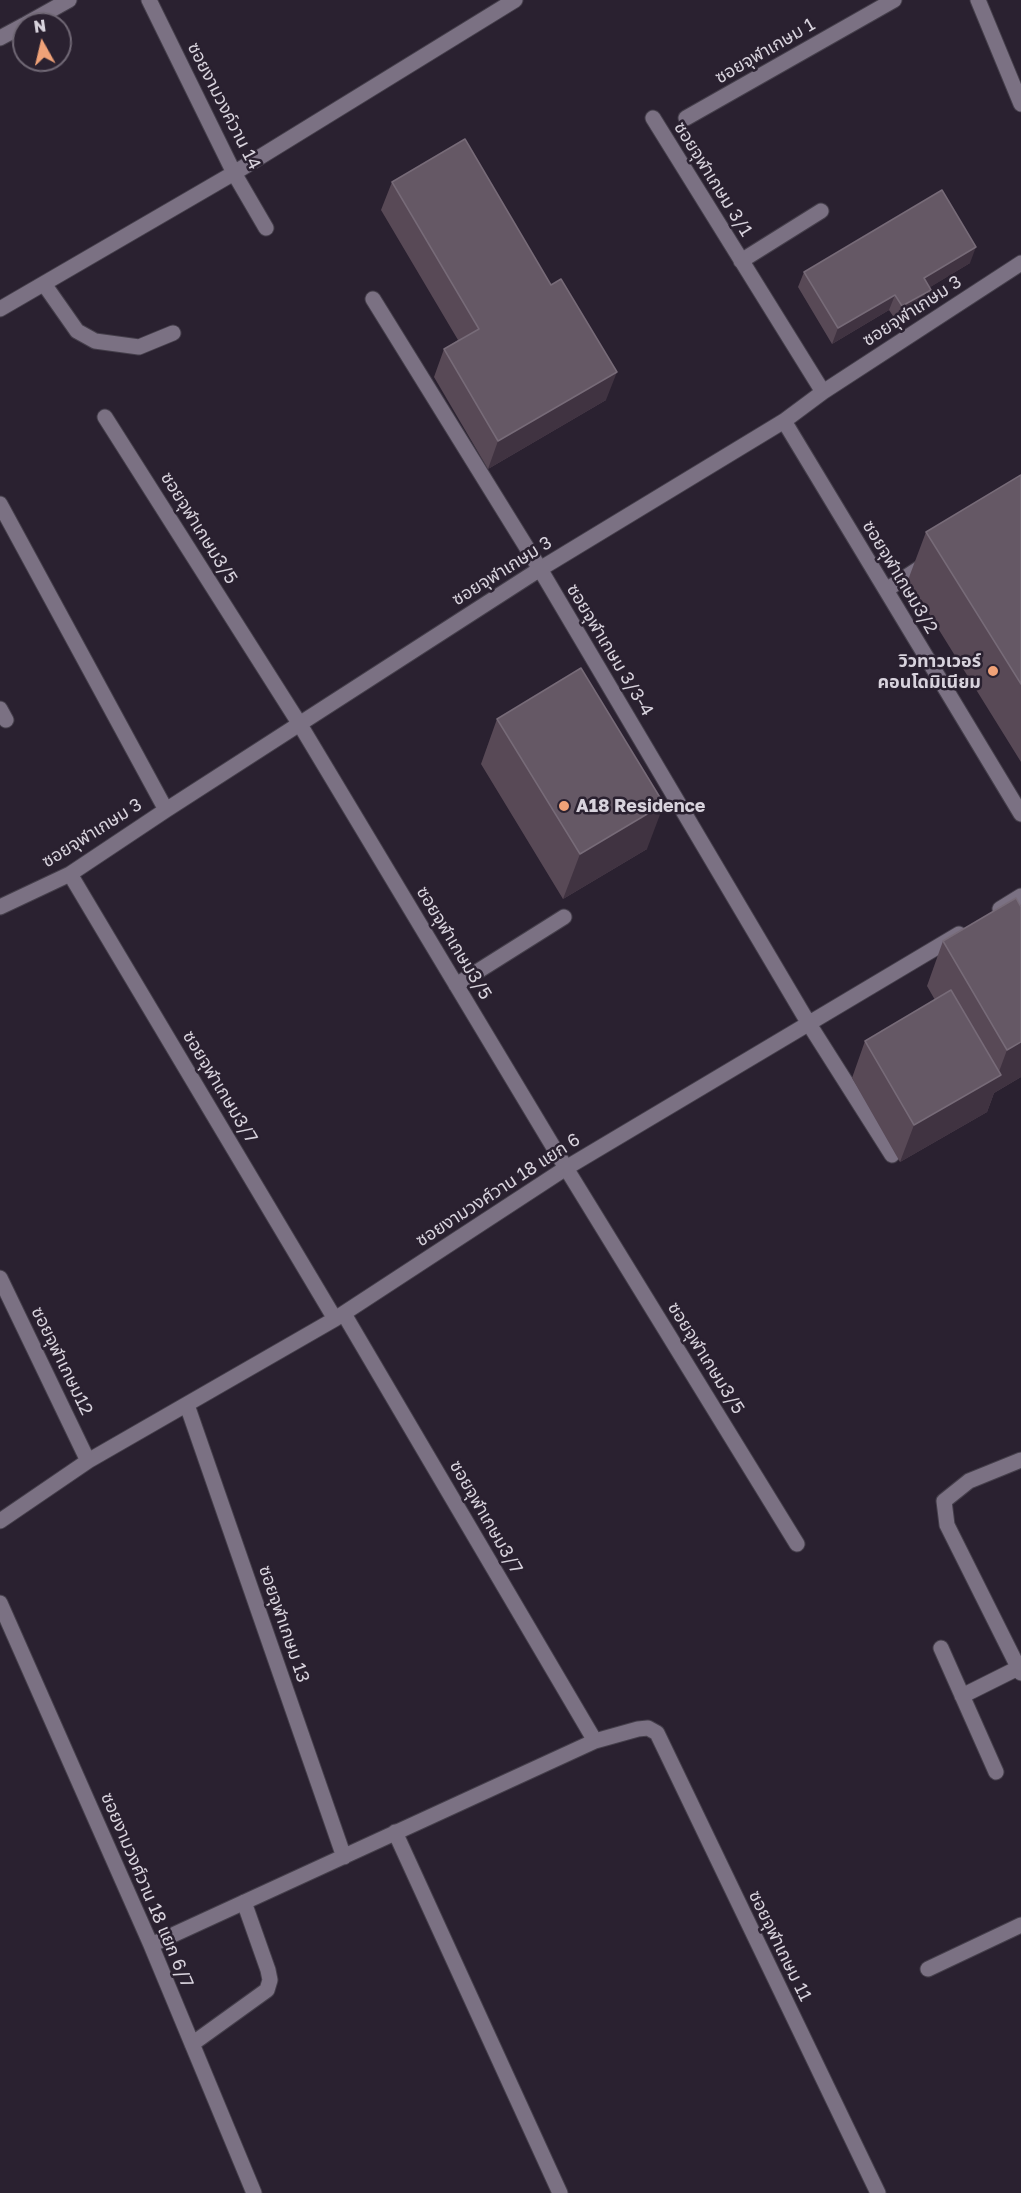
<!DOCTYPE html>
<html>
<head>
<meta charset="utf-8">
<style>
	body { margin:0 }
	#map { position:relative; width:1021px; height:2193px; overflow:hidden; background:#2a2130; font-family:"Golos Text",sans-serif }
	canvas { display:block }
	.north { position:absolute; left:12px; top:12px; width:60px; height:60px; box-sizing:border-box; background:#2a2130; border:2px solid #706875; border-radius:50%; rotate:352deg; font-size:16px; font-weight:700; line-height:24px; text-align:center; color:#d8d3dd }
	.north::after { content:''; display:block; margin:auto; width:21px; height:27px; background:#f0a278; clip-path:polygon(50% 0,100% 100%,50% 72%,0 100%) }
</style>
</head>
<body>
<div id="map">
<canvas width="1021" height="2193"></canvas>
<div class="north">N</div>
</div>
<script>
const c = document.querySelector('canvas').getContext('2d');
c.lineJoin = 'round';
function poly(rows) {
  const path = new Path2D();
  for (const r of rows) {
    path.moveTo(r[0], r[1]);
    for (let i = 2; i < r.length; i += 2) path.lineTo(r[i], r[i + 1]);
  }
  return path;
}
function trace(path, color, width, dash) {
  c.strokeStyle = color;
  c.lineWidth = width;
  c.lineCap = dash ? 'butt' : 'round';
  c.setLineDash(dash || []);
  c.stroke(path);
}
function paint(path, color) {
  c.fillStyle = color;
  c.fill(path, 'evenodd');
}
function drawText(font, color, halo, rows, align = 'center') {
  c.font = font + ' "Golos Text","Noto Sans Thai",sans-serif';
  c.lineWidth = 5;
  c.setLineDash([]);
  c.textBaseline = 'middle';
  c.strokeStyle = halo;
  c.fillStyle = color;
  for (const [text, x, y, turn = 0] of rows) {
    c.save();
    c.translate(x, y);
    c.rotate((+turn || 0) * Math.PI / 180);
    c.textAlign = isNaN(turn) ? turn : align;
    if (halo) c.strokeText(text, 0, 0);
    c.fillText(text, 0, 0);
    c.restore();
  }
}
const minor = poly([
	[149,0,234,173,266,228],
	[978,0,1021,104],
	[26,24,69,0],
	[0,38,24,25],
	[653,118,823,392],
	[686,118,894,0],
	[741,261,821,211],
	[44,284,77,331,95,341,139,347,173,333],
	[373,299,540,569,809,1024,892,1155],
	[0,309,234,173,515,0],
	[105,417,299,723,566,1168,797,1544],
	[784,421,1021,814],
	[0,504,166,810],
	[886,590,926,564],
	[0,709,6,720],
	[70,874,335,1319],
	[0,907,70,874,166,810,540,569,784,421,823,392,1021,263],
	[1000,909,1021,896],
	[456,985,564,917],
	[0,1278,88,1461],
	[344,1314,595,1741],
	[187,1405,344,1857],
	[1021,1460,969,1481,944,1501,947,1525,1021,1673],
	[0,1521,88,1461,335,1319,566,1168,959,934],
	[0,1603,151,1945,254,2193],
	[941,1648,996,1772],
	[962,1696,1018,1668],
	[395,1832,560,2193],
	[151,1945,595,1741,638,1729,648,1728,657,1733,878,2193],
	[928,1969,1021,1925],
	[192,2044,267,1990,270,1980,268,1970,244,1902]
]);
trace(minor, '#453f4b', 17);
trace(minor, '#7b7183', 15);
paint(poly([
	[392,182,606,400,488,469,434,377,444,349,458,340,381,210],
	[970,263,930,287,931,290,926,305,897,322,889,310,832,344,798,287,804,272],
	[1021,475,1021,762,908,580,926,532],
	[497,719,647,849,563,899,481,764],
	[1016,898,1021,1077,994,1093,987,1112,900,1162,852,1078,865,1041,935,1000,927,986,943,941]
]), '#584956');
paint(poly([
	[976,247,970,263,919,294,924,278],
	[931,290,926,305,897,322,902,306],
	[895,295,889,310,832,344,838,328],
	[617,372,606,400,488,469,498,441],
	[664,804,647,849,563,899,580,854],
	[1021,1042,1021,1077,994,1093,987,1112,900,1162,914,1125,997,1077,1007,1050]
]), '#403341');
const building = poly([
	[465,139,551,285,561,279,617,372,498,441,444,349,479,329,392,182,465,139],
	[942,190,976,247,924,278,931,290,902,306,895,295,838,328,804,272,942,190],
	[1021,475,1021,684,926,532,1021,475],
	[581,668,664,804,580,854,497,719,581,668],
	[1016,898,1021,907,1021,1042,1007,1050,943,941,1016,898],
	[951,990,1001,1075,914,1125,865,1041,951,990]
]);
paint(building, '#655865');
trace(building, '#776b78', 1.5);
for (const [x, y, r, color] of [
	[993,671,6,"#f0a278"],
	[564,806,6,"#f0a278"]
]) {
  const dot = new Path2D();
  dot.arc(x, y, r, 0, 2 * Math.PI);
  c.fillStyle = color;
  c.fill(dot);
  trace(dot, '#2a2130', 2);
}
drawText('18px', '#d8d3dd', '#2a2130', [
	["ซอยจุฬาเกษม 1",765,51,-30],
	["ซอยงามวงค์วาน 14",224,106,63],
	["ซอยจุฬาเกษม 3/1",713,179,58],
	["ซอยจุฬาเกษม 3",912,311,-33],
	["ซอยจุฬาเกษม3/5",199,528,58],
	["ซอยจุฬาเกษม 3",502,571,-32],
	["ซอยจุฬาเกษม3/2",900,577,59],
	["ซอยจุฬาเกษม 3/3-4",610,650,59],
	["ซอยจุฬาเกษม 3",92,833,-32],
	["ซอยจุฬาเกษม3/5",454,943,59],
	["ซอยจุฬาเกษม3/7",220,1087,59],
	["ซอยงามวงศ์วาน 18 แยก 6",498,1190,-33],
	["ซอยจุฬาเกษม3/5",706,1358,58],
	["ซอยจุฬาเกษม12",62,1361,64],
	["ซอยจุฬาเกษม3/7",486,1517,60],
	["ซอยจุฬาเกษม 13",284,1624,71],
	["ซอยงามวงศ์วาน 18 แยก 6/7",147,1890,67],
	["ซอยจุฬาเกษม 11",780,1946,64]
]);
drawText('bold 18px', '#d8d3dd', '#2a2130', [
	["วิวทาวเวอร์",981,661],
	["คอนโดมิเนียม",981,682],
	["A18 Residence",576,806,"left"]
], 'right');
</script>
</body>
</html>
